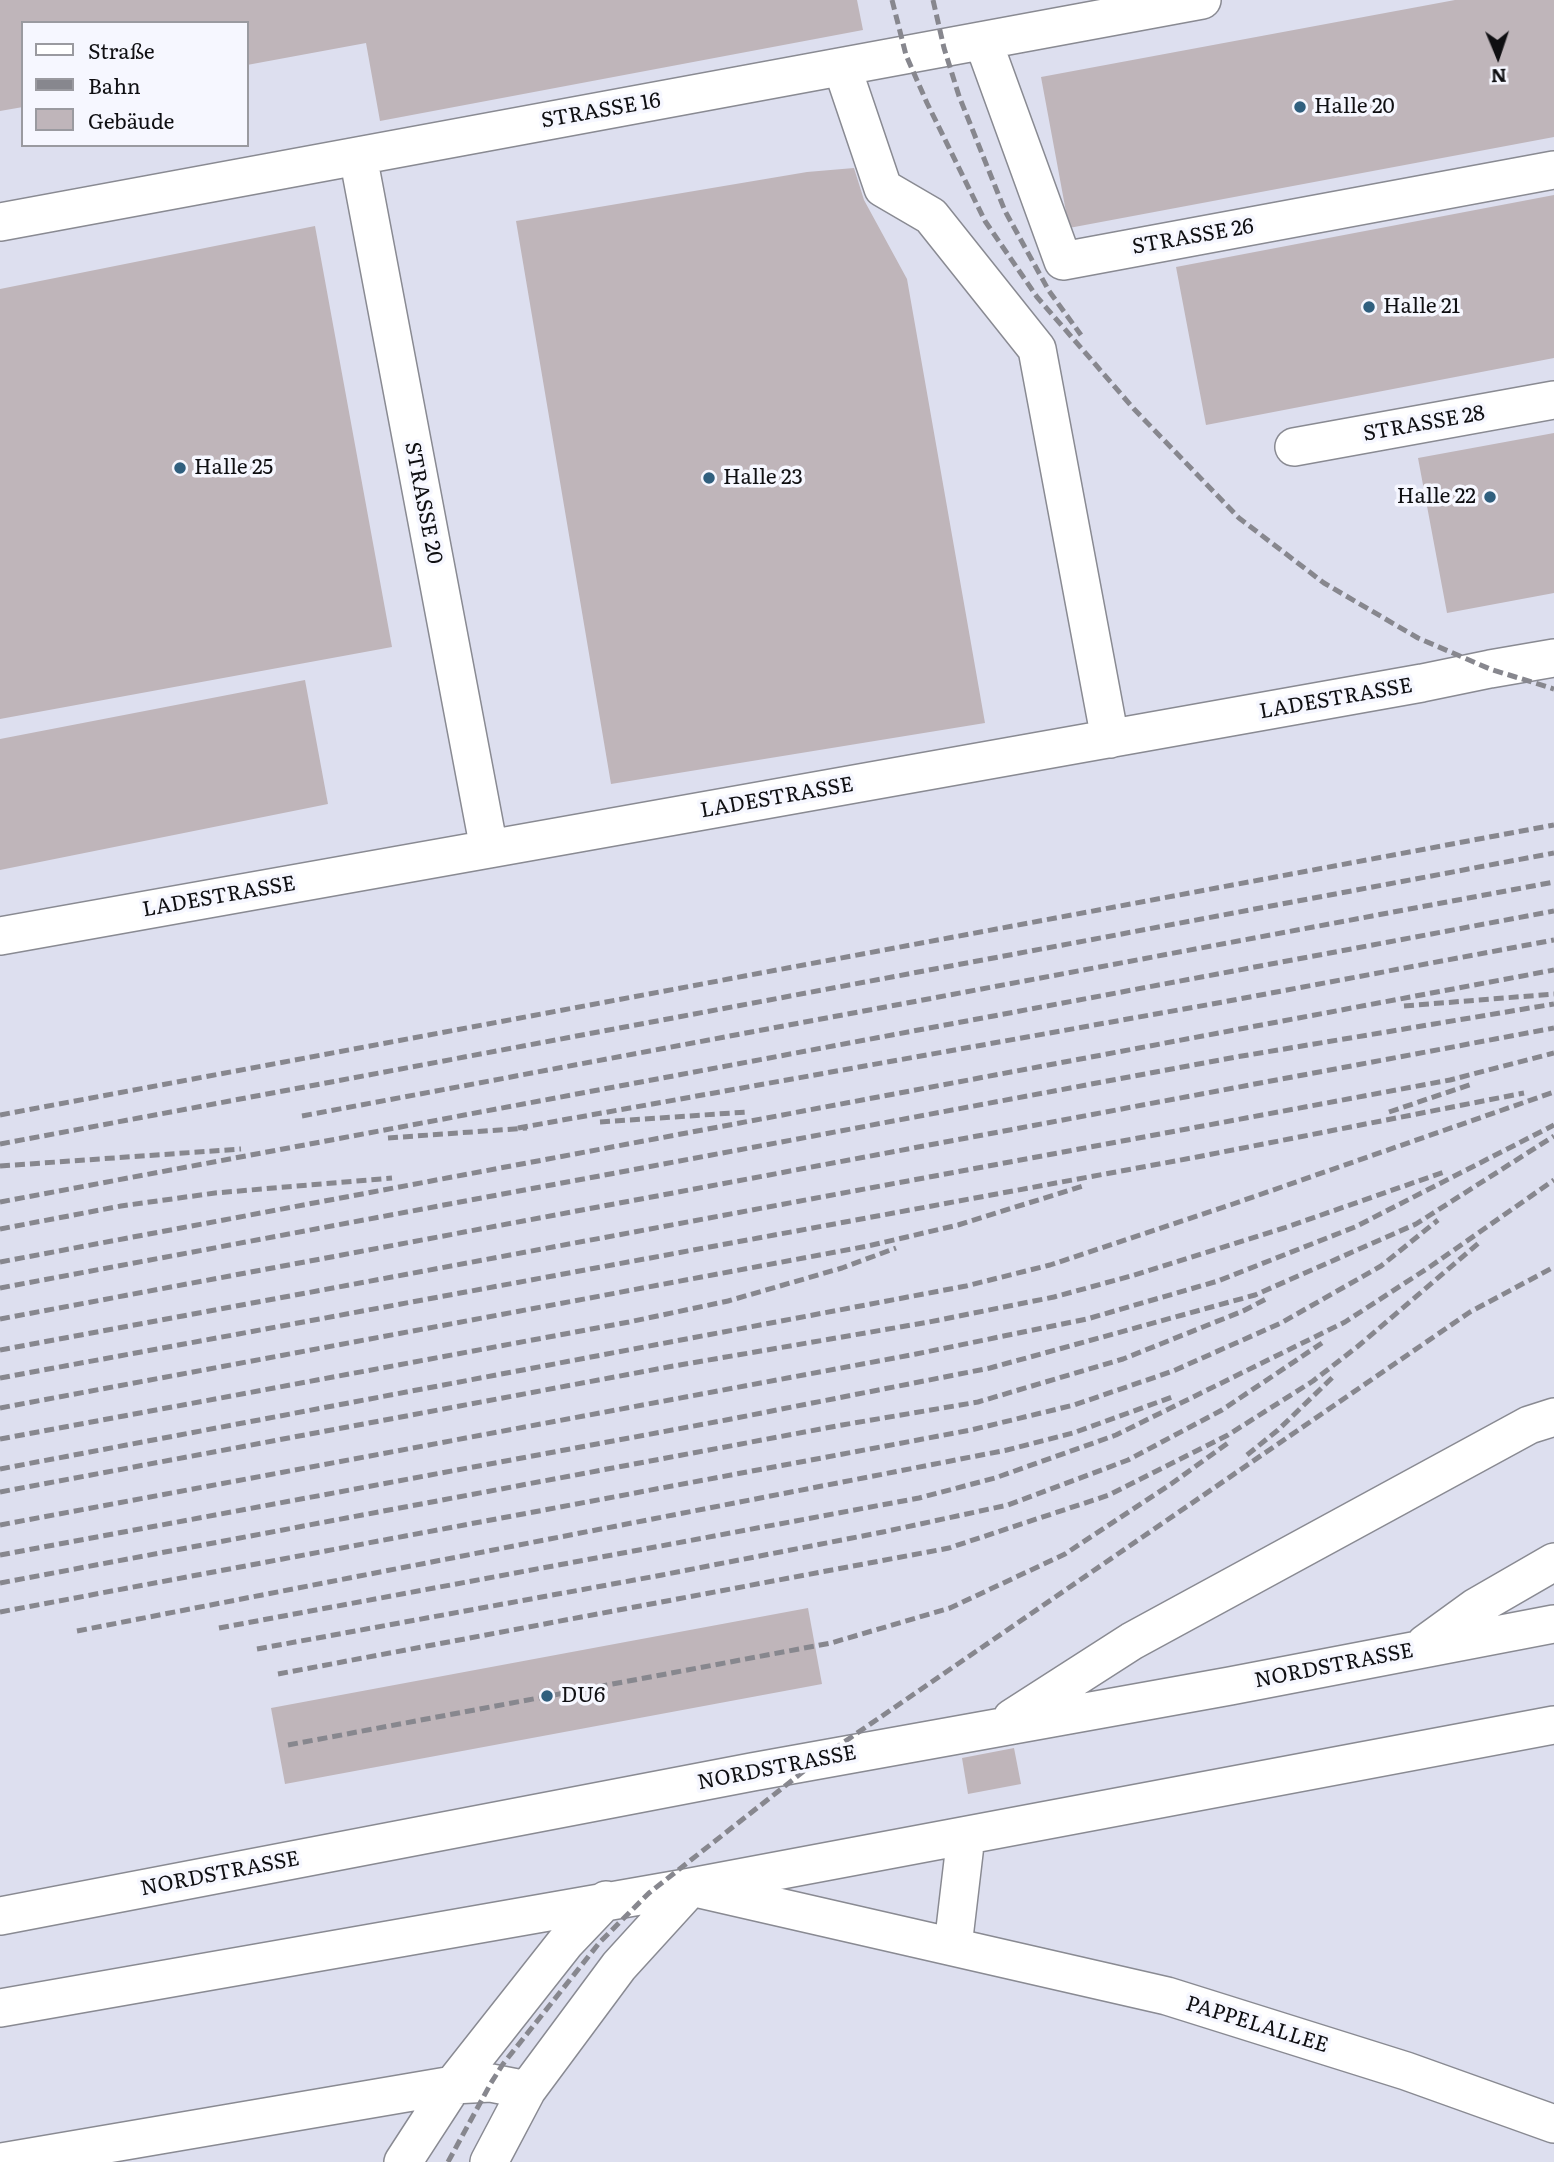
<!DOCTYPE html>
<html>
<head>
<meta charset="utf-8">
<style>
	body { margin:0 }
	#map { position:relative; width:1554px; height:2162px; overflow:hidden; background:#e9eaf3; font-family:Literata,serif }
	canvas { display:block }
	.legend { position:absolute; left:21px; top:21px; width:228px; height:126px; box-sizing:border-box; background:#f6f7ff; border:2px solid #9a9aa0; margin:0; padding:9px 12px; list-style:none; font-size:21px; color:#0f0f12 }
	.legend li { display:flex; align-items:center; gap:14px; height:35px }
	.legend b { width:35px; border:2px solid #9a9aa0 }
	.north { position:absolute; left:1463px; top:21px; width:70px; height:70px; -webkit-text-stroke:5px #f6f7ff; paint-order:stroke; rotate:178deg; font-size:19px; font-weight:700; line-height:28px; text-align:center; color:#0f0f12 }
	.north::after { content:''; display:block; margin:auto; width:24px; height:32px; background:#0f0f12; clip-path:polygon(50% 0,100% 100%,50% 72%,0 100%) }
</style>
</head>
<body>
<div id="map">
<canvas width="1554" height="2162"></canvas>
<ul class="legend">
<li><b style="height:9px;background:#fff"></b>Straße</li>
<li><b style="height:9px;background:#87878e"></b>Bahn</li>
<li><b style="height:19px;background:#bfb5ba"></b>Gebäude</li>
</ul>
<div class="north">N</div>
</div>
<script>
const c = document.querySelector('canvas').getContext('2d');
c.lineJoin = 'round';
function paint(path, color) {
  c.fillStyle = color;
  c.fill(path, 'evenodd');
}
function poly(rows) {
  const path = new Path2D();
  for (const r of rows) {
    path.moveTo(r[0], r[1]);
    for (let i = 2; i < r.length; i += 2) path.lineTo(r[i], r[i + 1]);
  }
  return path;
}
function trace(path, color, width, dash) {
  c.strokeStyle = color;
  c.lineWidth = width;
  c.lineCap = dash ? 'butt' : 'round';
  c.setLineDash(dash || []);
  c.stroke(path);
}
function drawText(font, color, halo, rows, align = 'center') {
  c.font = font + ' Literata,serif';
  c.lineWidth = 7;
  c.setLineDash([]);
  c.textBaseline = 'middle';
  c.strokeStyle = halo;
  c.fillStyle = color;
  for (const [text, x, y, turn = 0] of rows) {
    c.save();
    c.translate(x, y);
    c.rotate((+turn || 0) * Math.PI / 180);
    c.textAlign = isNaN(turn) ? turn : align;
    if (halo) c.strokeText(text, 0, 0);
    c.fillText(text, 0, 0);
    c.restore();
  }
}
paint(poly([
	[0,0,1554,0,1554,2162,0,2162],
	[23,23,247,23,247,145,23,145]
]), '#dddfef');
paint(poly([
	[0,0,857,0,863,30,380,121,366,43,247,65,247,23,23,23,23,107,0,111],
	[1455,0,1554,0,1554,137,1069,228,1041,77],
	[854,168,864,200,907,279,985,723,611,784,516,221,807,172],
	[1554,195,1554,358,1206,425,1176,267],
	[315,226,392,647,0,719,0,289],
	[1554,433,1554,593,1447,613,1418,458],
	[305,680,328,804,0,870,0,739],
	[808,1608,822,1684,285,1784,271,1708],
	[1014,1748,1021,1784,968,1794,962,1758]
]), '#bfb5ba');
const minor = poly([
	[983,41,1063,261,1554,170],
	[842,67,883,188,931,216,1037,349,1110,739],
	[358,156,489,849],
	[0,222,1202,0],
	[1294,447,1554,400],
	[0,936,1422,683,1490,669,1554,658],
	[1425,1644,1476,1607,1554,1562],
	[1012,1718,1132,1641,1529,1425,1554,1417],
	[0,1916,752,1772,1230,1686,1554,1624],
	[953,1946,966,1836],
	[0,2008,691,1887,1554,1725],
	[2,2162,453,2085,491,2083,527,2090],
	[403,2162,453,2085,565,1943,606,1900],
	[489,2162,527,2090,619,1966,691,1887,1167,1996,1406,2071,1554,2124]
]);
trace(minor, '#898a92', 40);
trace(minor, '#fff', 37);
trace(poly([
	[892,0,906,55,927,103,985,221,1037,297,1134,409,1239,518,1324,583,1418,638,1490,669,1554,689],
	[933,0,944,48,959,96,1005,211,1049,291,1081,335],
	[1404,1006,1554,994],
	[1389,1112,1472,1084],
	[0,1115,1554,825],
	[302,1116,1554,882],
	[600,1122,747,1112],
	[518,1128,1223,1002,1554,940],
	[388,1138,527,1128],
	[0,1144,1554,853],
	[0,1166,241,1149],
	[0,1202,1554,911],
	[0,1229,121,1206,215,1193,392,1178],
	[0,1262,1554,970],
	[0,1288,1236,1057,1554,1004],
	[0,1319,1554,1028],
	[0,1350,1450,1080,1554,1053],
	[0,1378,1197,1157,1524,1093],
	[0,1408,868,1246,958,1225,1086,1185],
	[0,1439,629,1322,728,1301,842,1268,896,1248],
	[1247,1455,1278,1430,1335,1375],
	[0,1469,966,1286,1050,1265,1233,1204,1554,1092],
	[0,1492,668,1367,929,1322,1054,1297,1131,1276,1284,1228,1447,1171],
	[0,1525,916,1354,1087,1319,1218,1281,1355,1227,1554,1125],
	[0,1555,726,1420,990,1368,1255,1295,1416,1224,1554,1136],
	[0,1583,842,1425,978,1402,1123,1359,1243,1311,1266,1299],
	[0,1612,971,1430,1074,1405,1173,1371,1281,1323,1381,1266,1438,1220],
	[219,1628,919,1498,995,1478,1116,1435,1345,1322,1431,1266,1554,1180],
	[77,1631,1007,1450,1073,1433,1175,1396],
	[257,1649,662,1575,883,1532,1008,1505,1128,1460,1222,1410,1322,1343],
	[278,1674,949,1548,1109,1495,1228,1435,1313,1381,1357,1347,1481,1241],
	[288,1745,831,1643,950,1608,1065,1554,1171,1484,1228,1443],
	[448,2162,491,2083,503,2064,600,1942,649,1893,818,1760,1470,1312,1554,1267]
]), '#87878e', 5, [10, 5]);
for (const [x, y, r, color] of [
	[1300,107,7,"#305f7e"],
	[1369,307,7,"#305f7e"],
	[180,468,7,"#305f7e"],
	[709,478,7,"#305f7e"],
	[1490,497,7,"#305f7e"],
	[547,1696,7,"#305f7e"]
]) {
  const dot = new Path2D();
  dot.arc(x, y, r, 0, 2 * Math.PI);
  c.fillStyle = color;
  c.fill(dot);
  trace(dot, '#f6f7ff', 2.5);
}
drawText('21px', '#0f0f12', '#f6f7ff', [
	["Halle 20",1314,107],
	["Halle 21",1383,307],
	["Halle 25",194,468],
	["Halle 23",723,478],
	["Halle 22",1476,497,"right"],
	["DU6",561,1696]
], 'left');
drawText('21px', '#0f0f12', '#f6f7ff', [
	["STRASSE 16",601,111,-10],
	["STRASSE 26",1193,237,-10],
	["STRASSE 28",1424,424,-10],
	["STRASSE 20",423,503,79],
	["LADESTRASSE",1336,699,-10],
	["LADESTRASSE",777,798,-10],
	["LADESTRASSE",219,897,-10],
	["NORDSTRASSE",1334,1666,-11],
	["NORDSTRASSE",777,1768,-11],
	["NORDSTRASSE",220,1874,-11],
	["PAPPELALLEE",1257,2025,17]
]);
</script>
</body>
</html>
